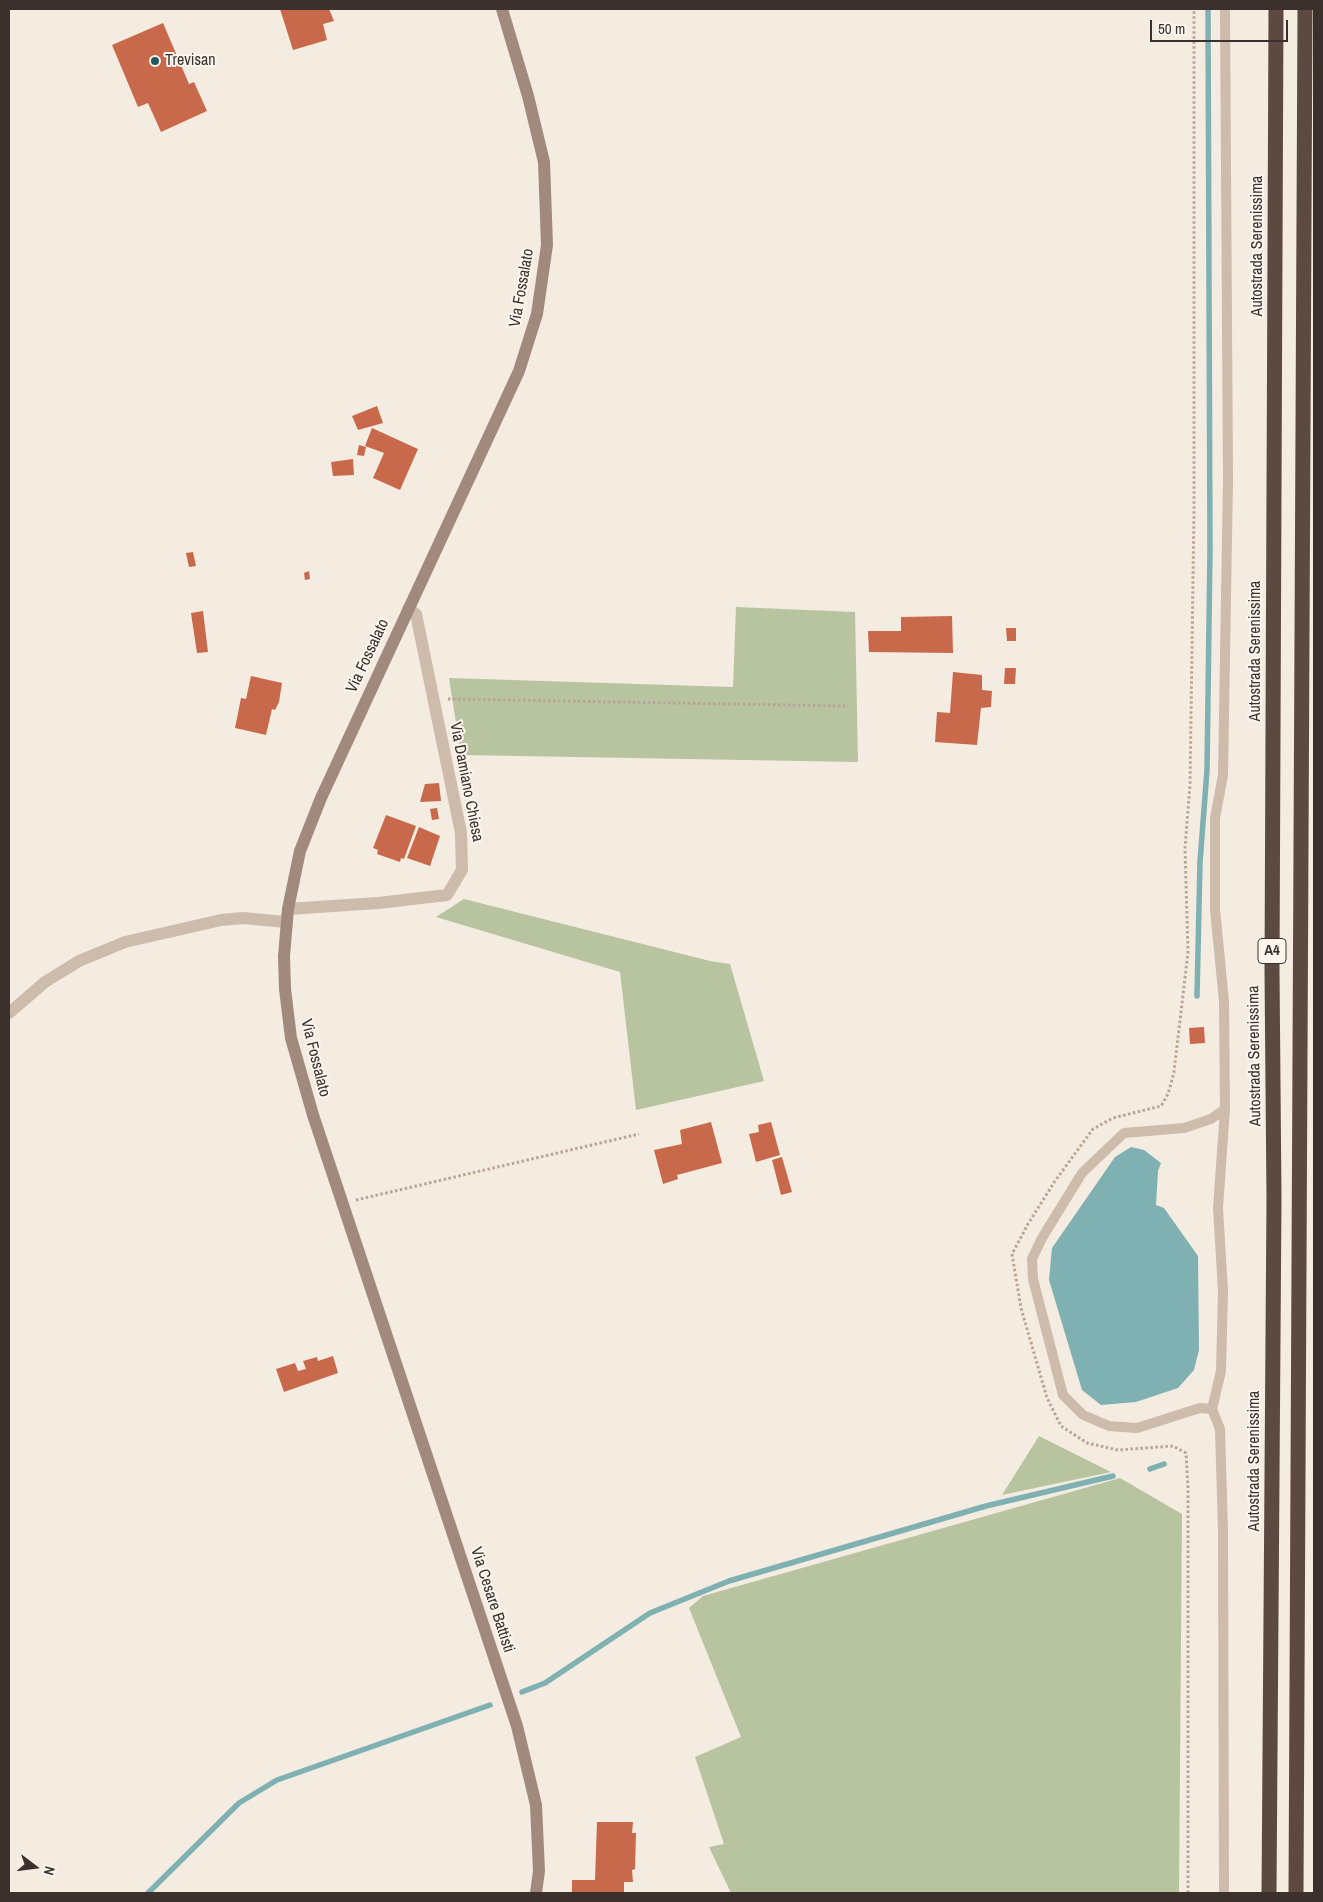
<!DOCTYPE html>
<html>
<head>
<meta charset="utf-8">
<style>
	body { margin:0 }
	#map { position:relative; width:1323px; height:1902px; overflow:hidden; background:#f4ebe1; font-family:"Archivo Narrow",sans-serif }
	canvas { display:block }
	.frame { position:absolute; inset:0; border:10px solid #3b302b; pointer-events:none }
	.north { position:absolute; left:10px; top:1842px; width:50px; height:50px; -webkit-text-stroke:4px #fbf5ee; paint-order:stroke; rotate:105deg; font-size:14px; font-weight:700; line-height:20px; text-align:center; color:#3b302b }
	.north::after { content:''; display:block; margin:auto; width:18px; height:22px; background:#3b302b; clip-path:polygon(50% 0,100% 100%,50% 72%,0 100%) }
	.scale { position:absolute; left:1150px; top:20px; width:138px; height:22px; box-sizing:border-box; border:2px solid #3b302b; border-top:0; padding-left:6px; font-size:15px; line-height:18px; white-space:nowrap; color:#3b302b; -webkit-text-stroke:4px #fbf5ee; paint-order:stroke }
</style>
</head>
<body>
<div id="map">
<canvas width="1323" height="1902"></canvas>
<div class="frame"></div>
<div class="north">N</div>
<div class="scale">50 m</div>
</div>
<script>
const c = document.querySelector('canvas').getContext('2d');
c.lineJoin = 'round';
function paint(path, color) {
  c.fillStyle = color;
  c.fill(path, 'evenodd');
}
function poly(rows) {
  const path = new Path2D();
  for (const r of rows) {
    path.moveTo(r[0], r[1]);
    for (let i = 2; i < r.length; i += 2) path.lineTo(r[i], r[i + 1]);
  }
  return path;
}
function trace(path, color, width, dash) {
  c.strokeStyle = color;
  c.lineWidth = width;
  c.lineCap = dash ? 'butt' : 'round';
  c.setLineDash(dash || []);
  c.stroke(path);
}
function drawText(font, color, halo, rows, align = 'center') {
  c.font = font + ' "Archivo Narrow",sans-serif';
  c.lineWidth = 4;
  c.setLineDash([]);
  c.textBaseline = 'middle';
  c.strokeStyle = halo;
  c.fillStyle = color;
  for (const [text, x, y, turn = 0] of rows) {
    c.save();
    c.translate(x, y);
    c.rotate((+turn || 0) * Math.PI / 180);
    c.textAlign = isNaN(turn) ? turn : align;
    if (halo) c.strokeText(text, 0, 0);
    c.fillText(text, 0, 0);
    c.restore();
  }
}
paint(poly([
	[736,607,855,612,858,762,461,755,449,678,733,687],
	[464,899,710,961,730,964,764,1081,636,1110,620,972,436,917],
	[1039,1436,1111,1472,1002,1495],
	[1120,1478,1182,1514,1179,1893,731,1893,709,1847,724,1844,695,1757,741,1737,689,1608,703,1596]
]), '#b8c4a0');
paint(poly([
	[1131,1147,1144,1150,1161,1163,1158,1171,1156,1205,1164,1208,1198,1256,1199,1350,1194,1370,1178,1388,1136,1402,1101,1405,1082,1390,1049,1280,1052,1248,1115,1157]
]), '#7fb0b2');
trace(poly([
	[1197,996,1200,862,1207,770,1210,550,1208,9],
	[1150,1469,1164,1464],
	[522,1692,545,1683,650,1613,729,1581,986,1506,1113,1476],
	[148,1893,239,1803,277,1780,490,1705]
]), '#7fb0b2', 5.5);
paint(poly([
	[280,9,329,9,334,21,323,24,327,40,293,50],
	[163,23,189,84,194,82,207,111,161,132,148,103,138,107,112,45],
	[377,406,383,423,358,430,352,416],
	[372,428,418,449,400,490,373,478,384,453,365,446],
	[359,445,366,447,364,456,357,455],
	[353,459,354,475,333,476,331,462],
	[193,552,196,566,189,567,186,553],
	[309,571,310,579,305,580,304,573],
	[203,611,208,652,197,653,191,613],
	[952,616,953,653,869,652,868,631,901,631,901,617],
	[1006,628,1016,628,1016,641,1007,641],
	[1005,668,1016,668,1015,684,1004,684],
	[953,672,982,675,982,690,992,691,991,707,981,708,977,745,935,742,937,712,950,713],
	[251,676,282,683,279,702,275,710,272,709,266,735,235,728,241,698,246,699],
	[439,783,441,801,420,802,425,784],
	[437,808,439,819,432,820,430,809],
	[386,815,416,826,404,859,401,858,400,862,377,854,378,850,373,848],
	[419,827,440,836,430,866,407,858],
	[1204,1027,1205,1043,1190,1044,1189,1028],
	[711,1122,722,1163,677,1175,678,1179,663,1184,654,1150,682,1144,680,1130],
	[771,1122,780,1155,756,1162,749,1134,759,1132,758,1125],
	[782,1157,792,1192,781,1195,772,1160],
	[333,1356,338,1373,284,1392,276,1369,295,1363,298,1371,306,1369,303,1361,317,1357,318,1361],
	[597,1822,633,1822,632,1833,636,1833,635,1869,632,1870,633,1882,624,1882,624,1893,572,1893,572,1880,595,1880]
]), '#c8694b');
trace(poly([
	[448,699,847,706],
	[356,1200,639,1134],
	[1188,1893,1188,1488,1186,1453,1173,1446,1118,1450,1087,1443,1061,1426,1047,1398,1021,1308,1012,1254,1028,1224,1055,1181,1093,1129,1113,1118,1161,1106,1168,1094,1174,1072,1188,952,1185,848,1190,785,1194,513,1194,9]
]), '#b9a596', 3, [2.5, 2.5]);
trace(poly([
	[1212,1409,1221,1371,1223,1291,1218,1208,1225,1109],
	[1224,1893,1223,1531,1220,1429,1212,1409,1200,1408,1137,1428,1109,1426,1083,1415,1063,1395,1033,1279,1032,1259,1042,1238,1082,1173,1124,1133,1184,1128,1211,1119,1225,1109,1224,1002,1215,909,1215,818,1223,775,1228,479,1225,9]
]), '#cdbbac', 10);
trace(poly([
	[288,909,378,903,447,895,462,870,461,833,416,614,408,609],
	[9,1013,45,982,79,961,125,942,221,920,243,918,286,922]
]), '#cdbbac', 12);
trace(poly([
	[502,9,528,96,544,162,547,245,537,314,519,371,321,798,300,851,288,909,284,956,285,989,291,1038,313,1115,517,1726,536,1805,539,1871,536,1893]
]), '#a18a7d', 12);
trace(poly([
	[1269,1893,1274,1199,1272,970,1276,9],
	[1296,1893,1305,9]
]), '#5c4a42', 15);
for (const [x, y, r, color] of [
	[155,61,5,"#1f5a5e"]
]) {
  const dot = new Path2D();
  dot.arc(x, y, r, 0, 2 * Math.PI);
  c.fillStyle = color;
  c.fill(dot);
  trace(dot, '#fbf5ee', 2);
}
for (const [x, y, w] of [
	[1272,951,28]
]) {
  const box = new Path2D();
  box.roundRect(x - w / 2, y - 12.5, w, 25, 4);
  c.fillStyle = '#fbf5ee';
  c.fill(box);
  trace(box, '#3b302b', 1);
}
drawText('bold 15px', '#3b302b', null, [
	["A4",1272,951]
]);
drawText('16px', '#3b302b', '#fbf5ee', [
	["Trevisan",165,61]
], 'left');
drawText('16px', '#3b302b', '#fbf5ee', [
	["Autostrada Serenissima",1258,246,-90],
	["Via Fossalato",522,288,-80],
	["Autostrada Serenissima",1256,651,-90],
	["Via Fossalato",368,656,-65],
	["Via Damiano Chiesa",466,782,79],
	["Autostrada Serenissima",1255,1056,-91],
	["Via Fossalato",315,1058,76],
	["Autostrada Serenissima",1255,1461,-90],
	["Via Cesare Battisti",492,1600,72]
]);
</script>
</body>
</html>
